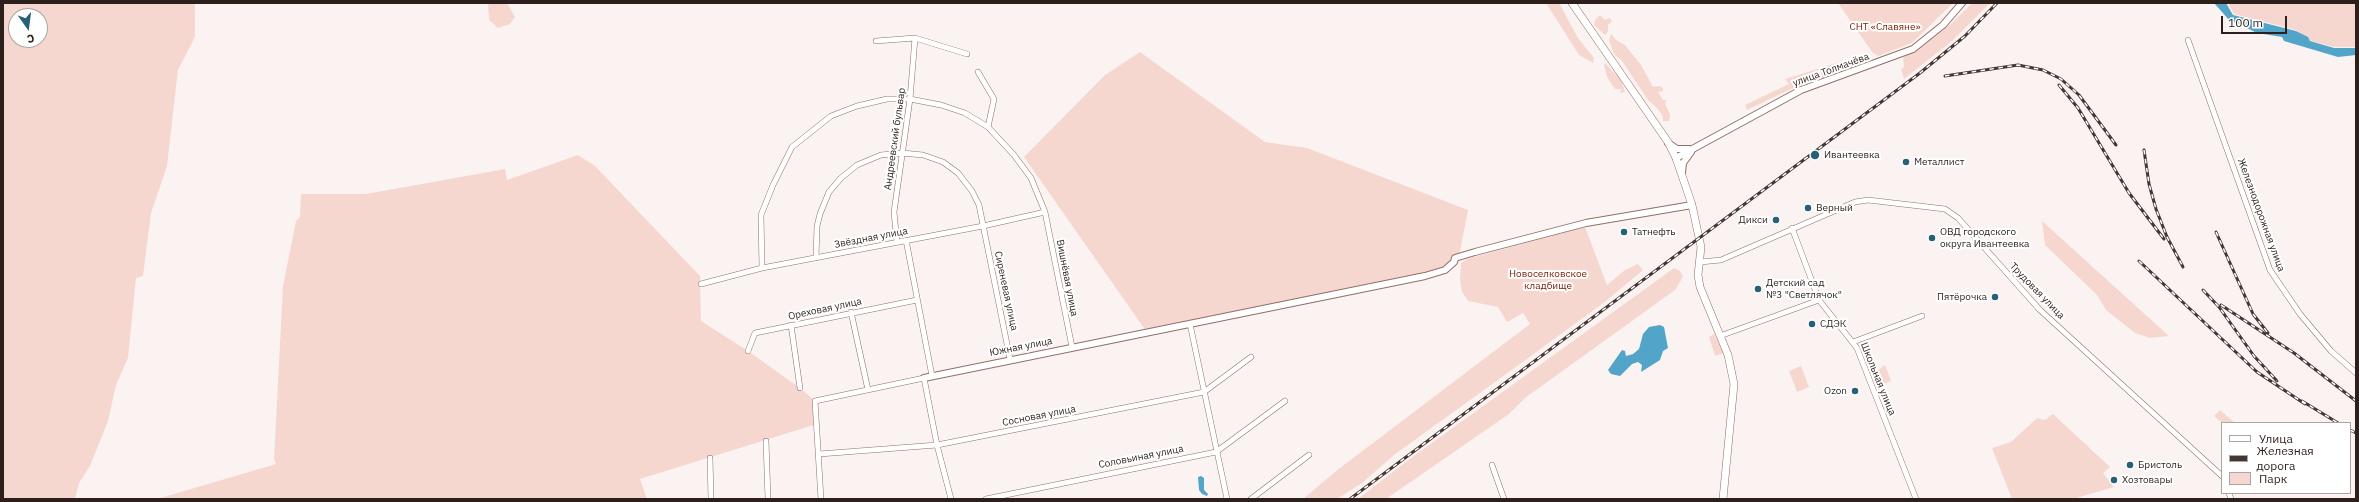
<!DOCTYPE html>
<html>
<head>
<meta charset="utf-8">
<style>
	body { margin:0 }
	#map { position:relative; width:2359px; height:502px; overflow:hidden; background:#fbf3f1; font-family:"IBM Plex Sans",sans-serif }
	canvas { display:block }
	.frame { position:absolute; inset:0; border:4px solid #2d1f1b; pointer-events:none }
	.legend { position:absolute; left:2221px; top:422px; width:130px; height:72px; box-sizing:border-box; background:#fff; border:1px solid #aba5a4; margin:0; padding:5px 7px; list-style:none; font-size:12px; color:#2d1f1b }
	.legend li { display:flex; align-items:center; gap:8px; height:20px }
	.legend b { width:20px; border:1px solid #aba5a4 }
	.north { position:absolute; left:8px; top:8px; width:40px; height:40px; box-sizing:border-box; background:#fff; border:1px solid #aba5a4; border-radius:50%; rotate:166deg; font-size:11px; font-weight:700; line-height:16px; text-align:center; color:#2d1f1b }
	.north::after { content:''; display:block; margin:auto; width:14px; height:18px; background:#276079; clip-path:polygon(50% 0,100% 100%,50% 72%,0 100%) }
	.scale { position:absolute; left:2221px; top:16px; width:66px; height:18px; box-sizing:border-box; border:2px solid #2d1f1b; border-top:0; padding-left:5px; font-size:12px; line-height:14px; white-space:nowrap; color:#2d1f1b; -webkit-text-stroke:3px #fff; paint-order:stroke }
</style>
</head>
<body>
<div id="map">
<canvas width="2359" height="502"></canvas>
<div class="frame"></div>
<ul class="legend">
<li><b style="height:5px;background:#fff"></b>Улица</li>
<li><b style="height:5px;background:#443632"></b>Железная дорога</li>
<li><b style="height:11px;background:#f6d7cf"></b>Парк</li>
</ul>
<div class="north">С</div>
<div class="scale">100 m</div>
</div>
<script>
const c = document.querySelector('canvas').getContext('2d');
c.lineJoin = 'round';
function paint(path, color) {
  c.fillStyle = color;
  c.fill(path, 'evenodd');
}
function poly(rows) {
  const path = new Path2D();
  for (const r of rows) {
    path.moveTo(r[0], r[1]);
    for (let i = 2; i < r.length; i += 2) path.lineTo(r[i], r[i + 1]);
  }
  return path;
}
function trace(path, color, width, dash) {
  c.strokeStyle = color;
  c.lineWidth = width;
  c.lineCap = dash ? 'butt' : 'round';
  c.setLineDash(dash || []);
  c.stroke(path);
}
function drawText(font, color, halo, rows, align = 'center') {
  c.font = font + ' "IBM Plex Sans",sans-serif';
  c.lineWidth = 4;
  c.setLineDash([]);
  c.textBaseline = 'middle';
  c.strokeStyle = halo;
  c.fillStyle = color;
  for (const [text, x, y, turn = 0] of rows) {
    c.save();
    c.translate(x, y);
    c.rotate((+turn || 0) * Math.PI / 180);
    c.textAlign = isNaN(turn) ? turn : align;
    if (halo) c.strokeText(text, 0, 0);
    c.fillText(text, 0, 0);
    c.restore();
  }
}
paint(poly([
	[3,3,195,3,195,37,178,70,167,166,151,213,143,276,136,278,128,358,116,385,108,421,90,466,79,483,75,499,3,499],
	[16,16,40,16,40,40,16,40],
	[488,3,507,3,515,17,510,24,498,28,489,20],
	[1546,3,1559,3,1578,38,1594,58,1593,63,1579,55],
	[1838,3,1953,3,1912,43,1878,56,1872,52],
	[1972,3,1990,3,1952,41,1904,79,1901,69,1904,67,1903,57,1924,45,1953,22],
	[2228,3,2356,3,2356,47,2334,47,2311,41,2296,30,2234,14],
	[1600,15,1605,20,1610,18,1612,21,1608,25,1608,32,1605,35,1594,25,1595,20],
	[1611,34,1616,40,1625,45,1641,65,1653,87,1660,86,1663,88,1663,91,1658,92,1663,100,1667,100,1665,103,1670,115,1669,121,1663,121,1663,116,1657,108,1648,100,1622,61,1614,54,1609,40],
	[1140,52,1265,142,1307,148,1468,210,1459,257,1445,270,1146,331,1024,157,1105,75],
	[1866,54,1870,61,1791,89,1747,110,1745,105,1789,84,1785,79],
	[1605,63,1621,80,1625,92,1620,93,1621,89,1615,89,1607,77,1604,65],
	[578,155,595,166,700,276,701,321,748,351,800,388,815,401,817,424,640,479,647,499,157,499,276,464,274,459,283,286,296,221,300,217,301,194,366,194,505,169,507,180],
	[2042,221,2169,336,2150,338,2135,333,2106,310,2097,295,2045,245],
	[1585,227,1607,285,1625,270,1638,264,1643,270,1606,301,1520,364,1394,455,1362,483,1337,499,1303,499,1336,471,1530,324,1523,313,1507,322,1498,307,1468,301,1462,292,1460,280,1461,263,1467,259],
	[1674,268,1680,271,1683,277,1675,290,1525,398,1509,414,1386,499,1358,499,1407,461],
	[1714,334,1724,353,1715,356,1709,337],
	[1885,365,1891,381,1879,386,1872,374],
	[1801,366,1809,387,1797,392,1789,371],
	[2220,410,2235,423,2222,423,2214,416],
	[2053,414,2110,467,2103,473,2114,487,2073,499,2012,499,1992,448,2011,442,2037,418,2045,420]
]), '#f6d7cf');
paint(poly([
	[2214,3,2226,3,2233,15,2296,31,2308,37,2310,41,2334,48,2356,48,2356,55,2338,57,2284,41,2282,37,2257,33,2241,25,2230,21],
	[1660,325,1664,327,1668,348,1663,351,1660,360,1641,372,1642,365,1638,362,1632,364,1620,376,1611,374,1608,370,1622,350,1625,351,1626,356,1633,354,1639,349,1643,334,1649,327],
	[1201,476,1204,478,1204,490,1208,494,1207,496,1202,494,1199,490,1198,477]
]), '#53a4c9');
const minor = poly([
	[2188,40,2270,270,2300,314,2331,351,2356,373],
	[876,41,915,38,967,54],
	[978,72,994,99,988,127],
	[1792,228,1819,300,1857,348,1916,499],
	[906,240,932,376],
	[897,242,894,212,910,99,915,38],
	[816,258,817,226,820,214,829,192,841,178,857,165,881,155,902,153,923,155,943,162,958,173,972,191,979,205,1010,359],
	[1700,262,1721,260,1855,202,1868,200,1945,209,1958,218,2040,310,2222,476],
	[762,268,761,215,773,185,792,147,831,116,857,106,887,99,910,99,941,105,965,113,988,127,1014,155,1031,178,1045,212,1072,347],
	[701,284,762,268,983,226,1045,212],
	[851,312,868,390],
	[1190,324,1227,499],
	[791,325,800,388],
	[1720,336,1819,300],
	[1853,342,1922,316],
	[748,351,755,333,917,300],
	[766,441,768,499],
	[819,454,937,445,1204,392,1251,357],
	[710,458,711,499],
	[1492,465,1504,499],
	[2229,493,2231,499],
	[821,499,815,401,924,378,937,445,951,499],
	[986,499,1216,452,1285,401],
	[1251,499,1309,455]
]);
const tertiary = poly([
	[1668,143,1677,149,1689,149],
	[1676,158,1801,90,1913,49,1943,25,1962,3],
	[1682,173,1683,163,1691,152],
	[924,378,1425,276,1445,270,1454,262,1455,258,1475,252,1586,223,1692,205]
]);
const secondary = poly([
	[1572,3,1668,142,1676,158,1692,205,1701,247,1698,275,1700,287,1728,355,1734,384,1723,499]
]);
trace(minor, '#926f65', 6);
trace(tertiary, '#926f65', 8);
trace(secondary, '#926f65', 8);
trace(minor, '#fff', 5);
trace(tertiary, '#fff', 6);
trace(secondary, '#fff', 7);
const rail = poly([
	[1945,76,2018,65,2043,70,2061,79,2079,95,2116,145],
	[2059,85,2078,108,2129,193,2164,239],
	[2144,150,2149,184,2156,209,2167,237,2183,267],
	[2216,232,2253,314,2268,333],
	[2139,261,2257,372,2305,404],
	[2203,290,2219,307,2254,356,2277,381],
	[2221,305,2294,353,2356,401],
	[2302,401,2338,423],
	[2350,430,2356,433],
	[1350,499,1920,73,1965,36,1997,3]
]);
trace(rail, '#443632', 3);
trace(rail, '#fff', 1.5, [4.5]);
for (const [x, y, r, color] of [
	[1815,155,5,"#276079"],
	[1906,162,4,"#276079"],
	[1808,208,4,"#276079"],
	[1776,220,4,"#276079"],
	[1624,232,4,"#276079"],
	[1932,238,4,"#276079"],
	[1758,289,4,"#276079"],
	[1995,297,4,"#276079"],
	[1812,324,4,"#276079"],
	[1855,391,4,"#276079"],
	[2130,465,4,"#276079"],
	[2114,480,4,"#276079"]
]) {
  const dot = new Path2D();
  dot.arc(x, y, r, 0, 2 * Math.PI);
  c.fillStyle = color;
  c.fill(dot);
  trace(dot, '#fff', 1.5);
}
drawText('10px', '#741d02', '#fff', [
	["СНТ «Славяне»",1885,27],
	["Новоселковское",1548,274],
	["кладбище",1548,286]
]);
drawText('10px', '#2d1f1b', '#fff', [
	["улица Толмачёва",1831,70,-20],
	["Андреевский бульвар",895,139,-82],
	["Железнодорожная улица",2261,215,70],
	["Звёздная улица",871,238,-11],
	["Вишнёвая улица",1067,278,79],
	["Сиреневая улица",1006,291,78],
	["Трудовая улица",2037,291,46],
	["Ореховая улица",825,309,-12],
	["Южная улица",1021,347,-11],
	["Школьная улица",1878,379,68],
	["Сосновая улица",1039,416,-11],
	["Соловьиная улица",1141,457,-11]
]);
drawText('10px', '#2d1f1b', '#fff', [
	["Ивантеевка",1824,155],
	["Металлист",1914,162],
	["Верный",1816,208],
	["Дикси",1768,220,"right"],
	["Татнефть",1632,232],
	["ОВД городского",1940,232],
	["округа Ивантеевка",1940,244],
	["Детский сад",1766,283],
	["№3 \"Светлячок\"",1766,295],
	["Пятёрочка",1987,297,"right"],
	["СДЭК",1820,324],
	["Ozon",1847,391,"right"],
	["Бристоль",2138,465],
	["Хозтовары",2122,480]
], 'left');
</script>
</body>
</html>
